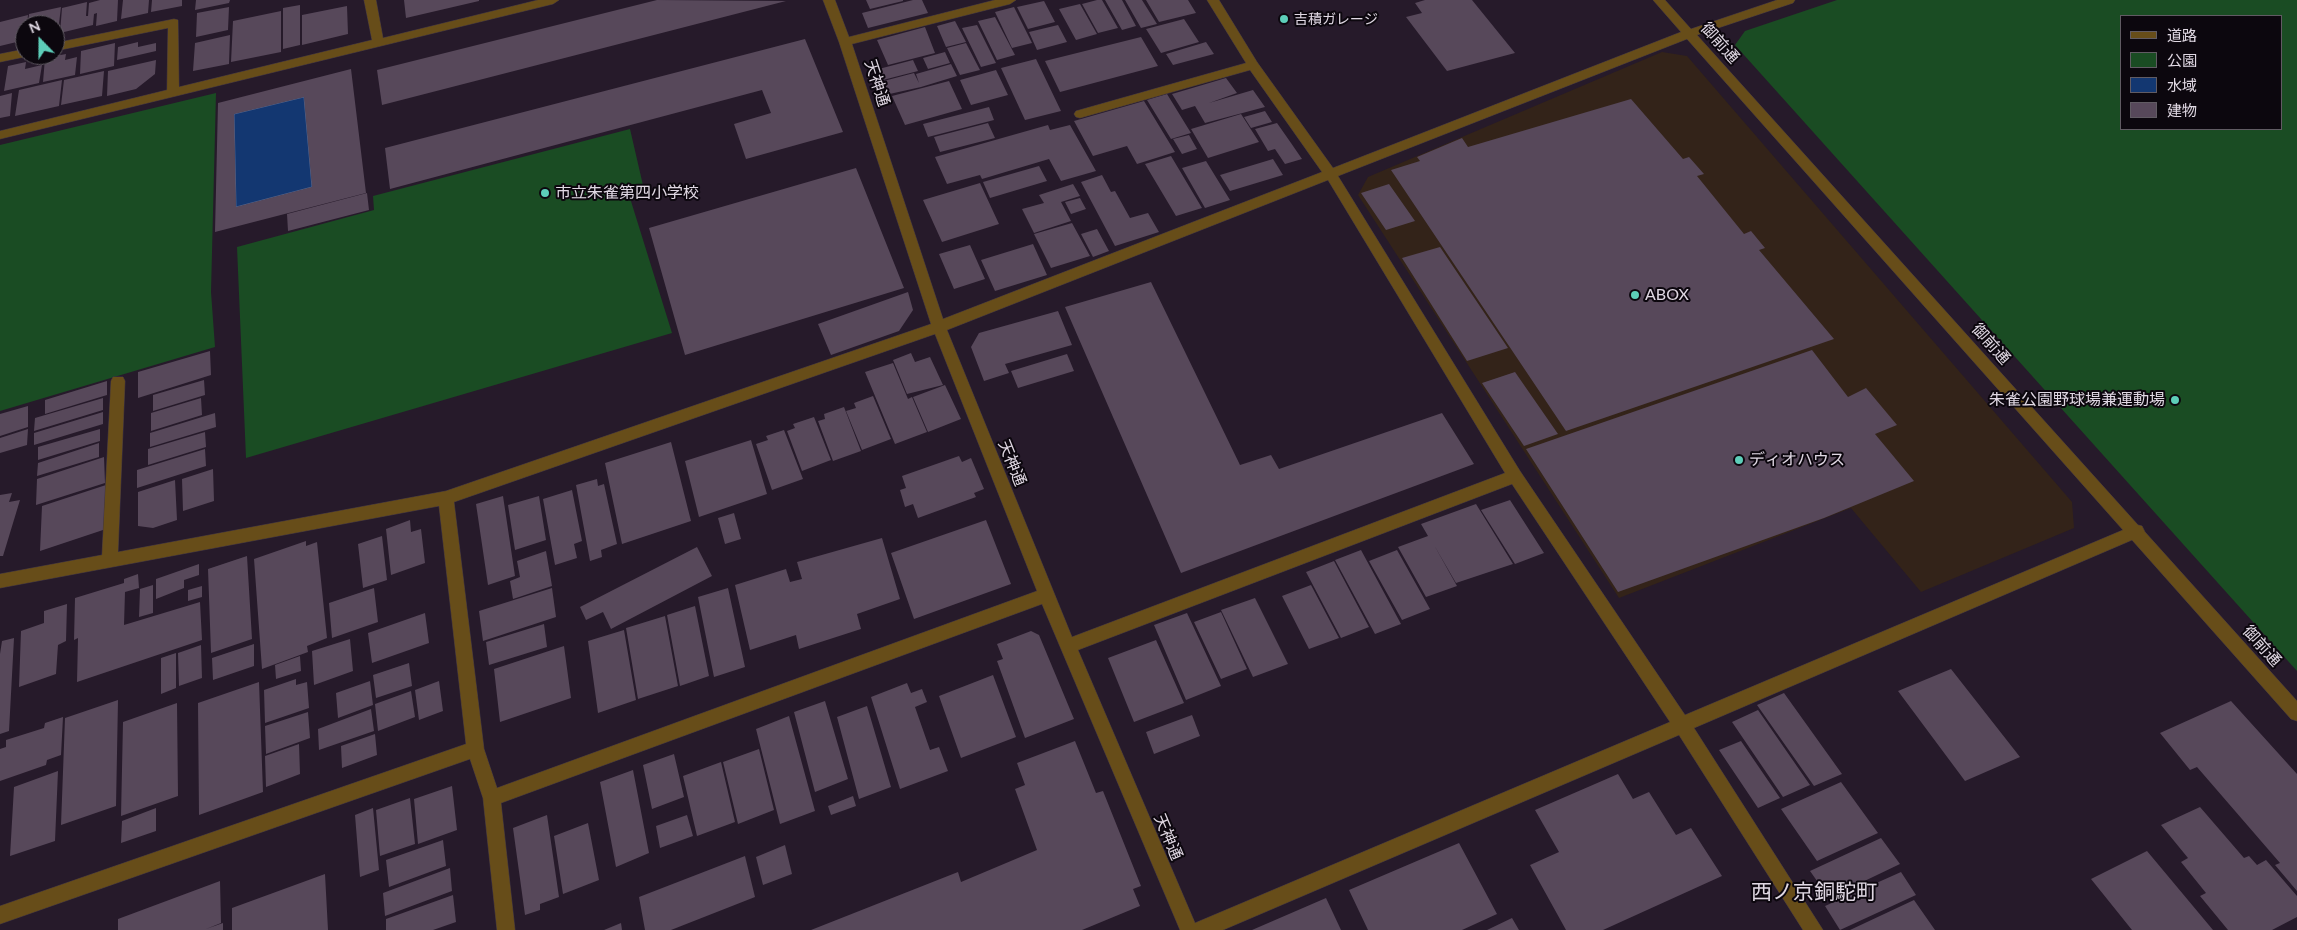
<!DOCTYPE html>
<html>
<head>
<meta charset="utf-8">
<style>
	body { margin:0 }
	#map { position:relative; width:2297px; height:930px; overflow:hidden; background:#261a2a; font-family:Lato,"Noto Sans JP",sans-serif }
	canvas { display:block }
	.legend { position:absolute; left:2120px; top:15px; width:162px; height:115px; box-sizing:border-box; background:#0c070e; border:1px solid #615b63; margin:0; padding:6px 9px; list-style:none; font-size:15px; color:#e0d8e3 }
	.legend li { display:flex; align-items:center; gap:10px; height:25px }
	.legend b { width:25px; border:1px solid #615b63 }
	.north { position:absolute; left:15px; top:15px; width:50px; height:50px; box-sizing:border-box; background:#0c070e; border:1px solid #615b63; border-radius:50%; rotate:338deg; font-size:14px; font-weight:700; line-height:20px; text-align:center; color:#e0d8e3 }
	.north::after { content:''; display:block; margin:auto; width:18px; height:22px; background:#5dceb9; clip-path:polygon(50% 0,100% 100%,50% 72%,0 100%) }
</style>
</head>
<body>
<div id="map">
<canvas width="2297" height="930"></canvas>
<ul class="legend">
<li><b style="height:6px;background:#674d19"></b>道路</li>
<li><b style="height:14px;background:#1a4c23"></b>公園</li>
<li><b style="height:14px;background:#133771"></b>水域</li>
<li><b style="height:14px;background:#57485a"></b>建物</li>
</ul>
<div class="north">N</div>
</div>
<script>
const c = document.querySelector('canvas').getContext('2d');
c.lineJoin = 'round';
function paint(path, color) {
  c.fillStyle = color;
  c.fill(path, 'evenodd');
}
function poly(rows) {
  const path = new Path2D();
  for (const r of rows) {
    path.moveTo(r[0], r[1]);
    for (let i = 2; i < r.length; i += 2) path.lineTo(r[i], r[i + 1]);
  }
  return path;
}
function trace(path, color, width, dash) {
  c.strokeStyle = color;
  c.lineWidth = width;
  c.lineCap = dash ? 'butt' : 'round';
  c.setLineDash(dash || []);
  c.stroke(path);
}
function drawText(font, color, halo, rows, align = 'center') {
  c.font = font + ' Lato,"Noto Sans JP",sans-serif';
  c.lineWidth = 4;
  c.setLineDash([]);
  c.textBaseline = 'middle';
  c.strokeStyle = halo;
  c.fillStyle = color;
  for (const [text, x, y, turn = 0] of rows) {
    c.save();
    c.translate(x, y);
    c.rotate((+turn || 0) * Math.PI / 180);
    c.textAlign = isNaN(turn) ? turn : align;
    if (halo) c.strokeText(text, 0, 0);
    c.fillText(text, 0, 0);
    c.restore();
  }
}
paint(poly([
	[1662,52,1687,56,2072,502,2074,528,1921,592,1851,508,1619,598,1358,195,1368,177]
]), '#332319');
paint(poly([
	[1837,0,2297,0,2297,671,1735,45,1745,31],
	[2281,16,2281,129,2121,129,2121,16],
	[216,93,211,292,215,347,0,411,0,145],
	[630,129,645,194,630,198,672,333,246,458,237,247,374,210,373,196]
]), '#1a4c23');
const water = poly([
	[304,97,312,187,236,207,234,114,304,97]
]);
paint(water, '#133771');
trace(water, '#506793', 1);
paint(poly([
	[100,0,118,0,117,21,96,26,97,13,94,14,93,25,60,33,62,8,87,2,86,16,88,16,89,3],
	[123,0,149,0,148,13,121,19],
	[152,0,182,0,182,6,151,12],
	[196,0,230,0,229,3,195,10],
	[404,0,479,0,479,1,406,18],
	[657,0,786,1,382,105,377,70],
	[866,0,903,0,903,1,870,9],
	[913,0,922,0,928,13,868,28,862,13],
	[1097,0,1102,0,1118,28,1098,33,1082,4],
	[1105,0,1122,0,1136,26,1122,30],
	[1125,0,1142,0,1157,24,1141,28],
	[1146,0,1188,0,1196,13,1159,22],
	[1425,0,1472,0,1515,53,1447,71,1406,17,1422,13,1415,3],
	[1044,1,1055,22,1028,29,1017,7],
	[1080,4,1097,34,1076,40,1059,9],
	[300,5,300,45,283,49,283,8],
	[347,6,348,34,302,45,302,15],
	[61,7,58,32,55,33,55,25,28,25,29,14],
	[229,7,228,30,196,37,197,13],
	[1014,7,1032,43,1012,48,995,12],
	[281,11,281,52,231,62,233,21],
	[28,15,27,25,25,25,25,40,0,46,0,22],
	[995,17,1015,55,997,60,978,21],
	[1184,19,1199,42,1161,53,1146,29],
	[955,21,966,42,946,47,937,26],
	[977,25,996,63,981,67,962,28],
	[1058,25,1067,42,1037,50,1029,32],
	[925,27,935,53,888,65,877,40],
	[230,35,229,64,193,71,195,43],
	[1141,37,1158,66,1060,92,1045,61],
	[805,39,843,132,746,159,734,124,771,113,762,90,390,189,385,148],
	[138,42,138,47,156,43,156,51,117,60,118,47],
	[1206,42,1214,54,1173,65,1166,54],
	[115,43,114,66,80,74,81,51],
	[966,43,980,70,960,75,947,48],
	[945,52,950,63,928,69,923,58],
	[66,54,65,60,77,57,75,75,43,82,45,58],
	[1036,59,1061,111,1025,120,1001,68],
	[156,60,155,74,136,89,107,96,108,71],
	[913,60,918,71,879,81,875,70],
	[26,62,25,69,42,65,39,83,4,91,8,66],
	[951,64,957,76,921,87,885,95,880,82,914,73,919,83,916,74],
	[351,69,366,193,215,232,218,103],
	[304,97,312,187,236,207,234,114],
	[996,70,1008,95,971,105,960,80],
	[104,71,102,96,61,105,64,80],
	[1226,78,1237,93,1209,103,1253,90,1265,107,1205,123,1195,106,1182,110,1172,94],
	[62,80,59,106,15,116,19,90],
	[949,81,962,109,905,125,892,96],
	[12,93,10,116,0,118,0,96],
	[1167,94,1191,133,1171,139,1147,100],
	[1631,99,1683,159,1689,157,1704,174,1697,176,1744,234,1751,231,1765,248,1759,250,1834,339,1566,431,1391,170,1420,161,1417,157,1462,138,1468,147],
	[1144,101,1175,152,1137,164,1127,146,1093,156,1074,121],
	[989,107,994,120,928,137,923,124],
	[1265,111,1272,122,1251,128,1244,117],
	[1241,114,1259,142,1208,158,1191,129],
	[988,123,995,138,940,152,934,137],
	[1277,123,1291,143,1302,159,1285,164,1275,149,1268,151,1255,129],
	[1048,125,1050,130,1070,125,1096,171,1061,181,1049,159,982,179,980,175,947,184,935,157],
	[1189,135,1197,149,1182,154,1173,139],
	[1171,156,1202,208,1176,216,1145,164],
	[1273,159,1283,175,1230,191,1220,175],
	[1206,161,1230,200,1205,208,1182,168],
	[1039,166,1047,181,990,198,983,182],
	[856,168,904,288,685,355,649,228],
	[1102,175,1111,192,1115,191,1130,218,1148,213,1159,232,1115,246,1081,182],
	[980,183,999,224,942,242,923,200],
	[1073,184,1080,196,1061,202,1071,221,1034,233,1022,209,1044,203,1039,195],
	[1389,184,1415,221,1386,230,1361,193],
	[367,193,369,210,288,231,287,214],
	[1080,198,1086,209,1071,214,1065,202],
	[1072,223,1090,256,1051,268,1034,234],
	[1097,229,1109,251,1093,257,1081,234],
	[1033,244,1047,275,995,291,981,260],
	[970,245,985,279,954,289,939,254],
	[1440,247,1508,348,1467,361,1402,258],
	[1151,282,1240,465,1271,455,1279,469,1442,413,1474,464,1181,573,1065,307],
	[908,292,913,310,899,331,831,355,818,324],
	[1058,311,1072,345,1005,364,1009,373,984,381,971,347,979,333],
	[1812,350,1848,397,1866,388,1897,425,1875,434,1914,481,1824,518,1618,592,1526,449],
	[210,351,211,375,138,398,138,372],
	[911,353,915,362,930,357,943,385,907,394,893,360],
	[1067,354,1074,371,1018,388,1011,371],
	[893,363,908,399,912,397,927,432,895,444,865,372],
	[1515,372,1558,434,1524,446,1482,383],
	[204,380,205,395,153,411,153,395],
	[107,381,107,395,45,414,45,400],
	[945,385,961,419,928,432,913,397],
	[873,396,891,439,862,450,846,411,856,408,854,403],
	[103,398,103,410,34,431,35,418],
	[201,398,202,415,151,431,151,413],
	[28,406,28,427,0,436,0,414],
	[844,407,861,451,833,461,818,421,825,419,824,414],
	[103,412,103,424,34,445,34,433],
	[215,413,216,427,150,447,150,433],
	[814,417,831,460,802,471,787,431,795,428,793,424],
	[28,429,27,445,0,453,0,438],
	[100,429,100,441,38,460,38,447],
	[784,430,803,479,772,490,756,444,768,440,766,436],
	[205,432,206,447,148,465,148,449],
	[751,440,767,494,699,517,685,461],
	[671,442,691,521,622,544,605,463],
	[99,443,99,457,37,476,38,463],
	[205,449,206,466,137,488,137,470],
	[959,456,962,462,971,458,984,489,974,493,976,497,918,518,913,504,905,507,900,490,906,488,902,476],
	[104,457,105,483,36,505,37,479],
	[213,469,214,501,183,511,182,479],
	[597,479,598,486,604,484,617,544,601,550,602,557,590,561,576,485],
	[175,480,177,520,153,528,138,526,138,492],
	[106,485,106,529,40,551,42,506],
	[572,490,582,541,574,544,577,558,555,565,543,499],
	[12,493,9,502,20,500,3,556,0,556,0,495],
	[503,496,515,576,488,585,476,504],
	[539,496,546,540,515,550,508,505],
	[1510,500,1544,553,1515,564,1481,510],
	[1476,504,1513,564,1456,583,1434,545,1457,586,1426,597,1398,547,1428,536,1421,524],
	[734,513,741,539,725,544,718,518],
	[410,520,411,532,421,529,425,563,391,575,386,529],
	[986,520,1011,584,914,619,891,553],
	[382,536,387,580,363,588,358,544],
	[882,538,900,599,857,614,861,629,799,649,796,635,750,650,735,585,786,569,790,582,802,579,797,562],
	[306,541,306,546,317,542,327,638,307,646,308,652,262,669,254,559],
	[697,547,712,576,611,629,603,612,586,620,580,607],
	[1361,550,1401,624,1375,634,1335,560],
	[1397,550,1430,609,1402,620,1369,561],
	[546,551,552,586,513,599,510,581,520,577,517,561],
	[247,556,252,639,211,653,208,569],
	[1334,561,1369,627,1341,638,1306,572],
	[199,564,199,575,184,580,184,588,156,599,156,579],
	[138,574,139,588,125,592,124,625,200,602,202,640,77,682,78,638,74,640,75,598,124,583,124,579],
	[153,585,153,613,139,617,140,589],
	[1311,585,1339,638,1309,649,1282,596],
	[202,586,202,597,188,601,188,590],
	[374,588,378,622,332,638,329,603],
	[552,588,556,617,483,641,479,611],
	[728,588,745,667,714,677,698,597],
	[1255,598,1288,664,1253,677,1221,610],
	[67,604,66,641,58,645,56,674,19,687,21,631,44,623,44,611],
	[695,606,709,676,680,686,667,615],
	[1221,612,1247,669,1221,679,1194,622],
	[425,613,429,643,372,663,368,633],
	[1187,613,1221,686,1186,700,1154,625],
	[665,616,678,686,638,699,626,628],
	[544,624,547,647,489,665,486,642],
	[624,630,636,700,598,713,588,641],
	[1031,631,1039,635,1074,719,1025,738,997,661,1003,659,997,644],
	[14,638,9,731,0,734,0,654,2,641],
	[350,639,353,671,314,685,312,651],
	[1156,640,1184,703,1134,722,1108,658],
	[254,644,254,666,213,680,212,658],
	[201,645,202,678,179,686,178,653],
	[564,646,571,698,500,722,494,669],
	[176,653,176,688,161,694,161,658],
	[300,656,301,671,276,679,275,665],
	[409,663,412,686,376,698,373,675],
	[1951,669,2020,757,1965,781,1898,691],
	[993,675,1016,737,961,758,939,696],
	[296,679,296,685,307,682,309,708,265,723,264,690],
	[370,681,373,705,338,718,336,693],
	[439,681,443,711,419,720,415,690],
	[259,682,263,792,199,815,198,703],
	[907,683,911,693,922,689,927,702,915,707,930,750,939,747,948,771,900,789,871,697],
	[411,691,415,717,378,731,375,704],
	[1784,693,1842,774,1814,786,1757,705],
	[118,700,116,806,61,825,65,718],
	[825,701,848,779,815,792,794,712],
	[2231,701,2297,774,2297,891,2275,865,2280,863,2197,767,2190,770,2160,733],
	[177,703,178,796,121,816,123,722],
	[867,706,891,787,859,799,837,717],
	[371,709,374,731,319,750,318,729],
	[1758,710,1810,785,1783,797,1732,722],
	[308,712,310,738,266,754,265,726],
	[1192,715,1200,736,1154,754,1146,732],
	[789,716,815,811,780,824,756,729],
	[63,717,61,755,47,760,46,765,0,781,0,749,6,747,6,740,44,728,45,723],
	[375,734,377,755,342,768,341,746],
	[1075,741,1096,793,1103,791,1141,886,1133,889,1140,906,1082,930,811,930,958,872,961,882,1037,850,1015,789,1025,785,1017,763],
	[1741,741,1780,798,1758,808,1719,750],
	[299,744,300,774,266,787,265,756],
	[759,749,774,810,738,824,723,762],
	[674,754,684,797,652,809,643,765],
	[721,762,735,822,697,836,683,776],
	[633,770,649,853,616,867,600,782],
	[58,771,55,841,10,856,14,787],
	[1618,774,1633,799,1649,792,1676,835,1691,828,1722,876,1603,930,1566,930,1530,865,1559,852,1535,810],
	[1841,782,1878,833,1817,861,1781,809],
	[452,786,457,830,418,844,414,799],
	[853,796,856,806,831,815,828,806],
	[410,798,415,844,380,856,376,810],
	[2200,807,2244,858,2249,856,2257,865,2266,860,2297,896,2297,917,2272,930,2228,930,2200,896,2206,893,2181,862,2188,858,2161,825],
	[156,808,156,831,121,843,122,821],
	[373,808,379,870,360,877,355,815],
	[547,815,559,897,540,904,540,910,525,915,513,828],
	[687,815,693,836,660,848,656,826],
	[588,823,599,880,563,894,554,836],
	[1881,838,1900,864,1829,898,1810,871],
	[443,840,446,866,389,887,386,860],
	[1459,843,1497,914,1462,930,1368,930,1349,890],
	[785,845,792,874,763,885,756,857],
	[2147,851,2213,930,2132,930,2091,879],
	[745,856,755,897,671,930,645,930,639,897],
	[450,868,452,891,385,916,383,893],
	[1901,872,1916,895,1840,930,1825,906],
	[325,874,328,930,232,930,232,908],
	[220,881,221,923,206,929,223,923,223,930,118,930,118,919],
	[453,895,456,922,433,930,386,930,386,919],
	[1326,898,1341,930,1252,930],
	[1914,900,1935,930,1850,930],
	[1512,918,1519,930,1487,930],
	[621,923,622,930,604,930]
]), '#57485a');
const minor = poly([
	[364,0,376,0,383,38,538,0,559,0,553,4,0,139,0,131,167,90,168,28,55,51,55,43,174,19,178,20,179,87,372,40,364,0],
	[823,0,835,0,849,37,995,0,1016,0,1010,4,852,44,943,319,1322,172,1250,70,1080,118,1076,117,1074,114,1076,111,1246,63,1207,0,1219,0,1257,62,1333,168,1681,32,1653,0,1665,0,1691,29,1777,0,1795,0,1793,3,1697,35,2138,525,2142,526,2145,532,2297,701,2297,721,2291,719,2132,540,1694,728,1823,930,1803,930,1679,735,1223,930,1180,930,1042,604,501,803,515,930,497,930,483,798,470,759,0,924,0,906,466,744,439,506,0,588,0,574,102,555,111,381,113,377,123,377,125,381,118,552,446,491,931,324,839,42,823,0],
	[1687,39,2123,530,1685,715,1520,471,1338,176,1687,39],
	[1328,180,1505,473,1072,637,947,330,1328,180],
	[935,334,1037,591,497,788,484,749,454,502,935,334],
	[1512,484,1670,722,1195,923,1078,650,1512,484],
	[25,49,25,55,29,56,0,62,0,54,25,49]
]);
trace(minor, '#403544', 1);
paint(minor, '#674d19');
for (const [x, y, r, color] of [
	[1284,19,5,"#5dceb9"],
	[545,193,5,"#5dceb9"],
	[1635,295,5,"#5dceb9"],
	[2175,400,5,"#5dceb9"],
	[1739,460,5,"#5dceb9"]
]) {
  const dot = new Path2D();
  dot.arc(x, y, r, 0, 2 * Math.PI);
  c.fillStyle = color;
  c.fill(dot);
  trace(dot, '#0c070e', 2);
}
drawText('14px', '#e0d8e3', '#0c070e', [
	["吉積ガレージ",1294,19]
], 'left');
drawText('16px', '#e0d8e3', '#0c070e', [
	["御前通",1720,43,48],
	["天神通",877,83,72],
	["御前通",1991,344,48],
	["天神通",1012,463,68],
	["御前通",2262,646,48],
	["天神通",1168,837,67]
]);
drawText('16px', '#e0d8e3', '#0c070e', [
	["市立朱雀第四小学校",555,193],
	["ABOX",1645,295],
	["朱雀公園野球場兼運動場",2165,400,"right"],
	["ディオハウス",1749,460]
], 'left');
drawText('21px', '#e0d8e3', '#0c070e', [
	["西ノ京銅駝町",1814,892]
]);
</script>
</body>
</html>
